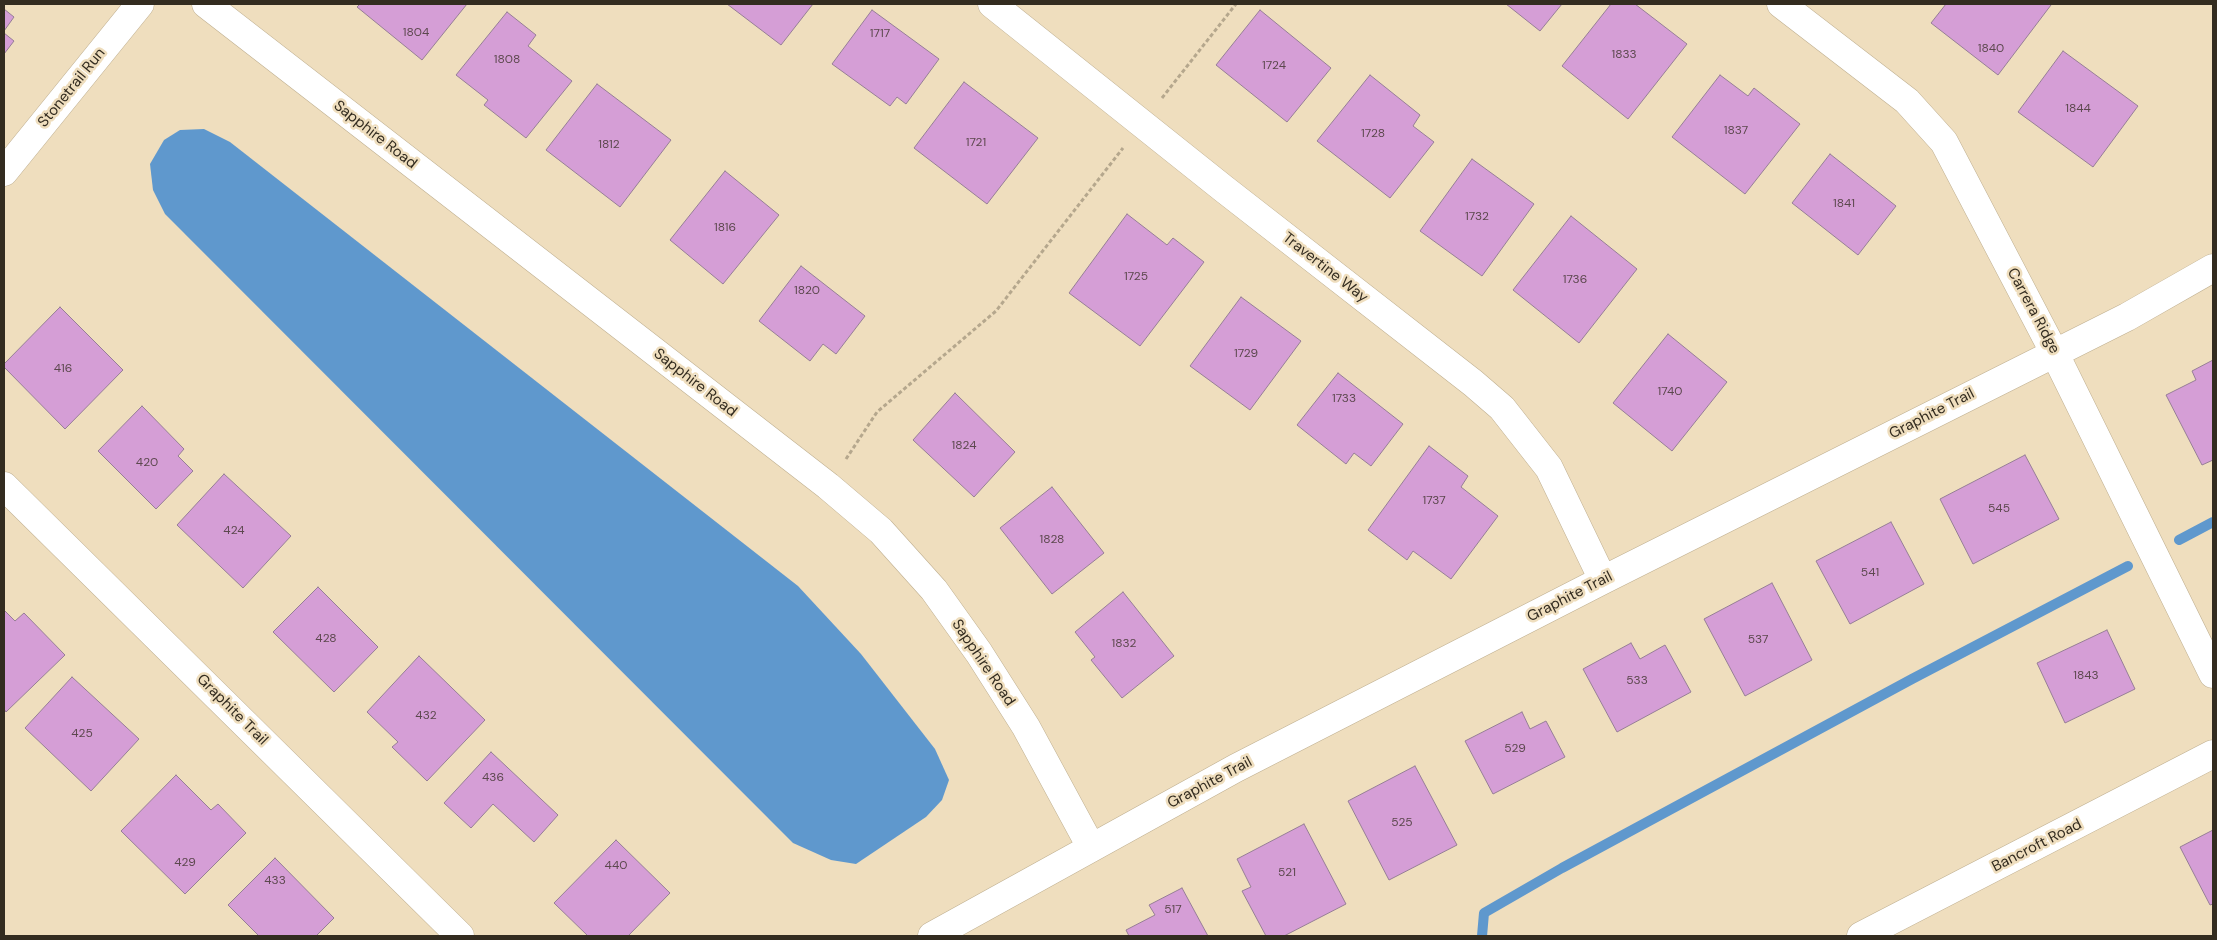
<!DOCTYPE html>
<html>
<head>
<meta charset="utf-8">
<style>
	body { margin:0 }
	#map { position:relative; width:2217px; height:940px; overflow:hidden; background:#efdebe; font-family:"DM Sans",sans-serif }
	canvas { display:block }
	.frame { position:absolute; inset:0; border:5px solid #332c20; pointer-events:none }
</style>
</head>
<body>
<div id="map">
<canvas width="2217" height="940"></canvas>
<div class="frame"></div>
</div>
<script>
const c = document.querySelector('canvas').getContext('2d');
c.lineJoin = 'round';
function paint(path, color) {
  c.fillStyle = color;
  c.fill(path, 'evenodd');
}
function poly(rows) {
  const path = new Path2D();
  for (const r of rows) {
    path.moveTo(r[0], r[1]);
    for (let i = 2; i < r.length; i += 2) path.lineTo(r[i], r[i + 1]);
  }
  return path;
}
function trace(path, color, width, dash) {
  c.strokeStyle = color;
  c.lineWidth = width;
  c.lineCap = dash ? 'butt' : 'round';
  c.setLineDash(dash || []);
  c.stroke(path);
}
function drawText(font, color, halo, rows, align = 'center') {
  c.font = font + ' "DM Sans",sans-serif';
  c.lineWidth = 5;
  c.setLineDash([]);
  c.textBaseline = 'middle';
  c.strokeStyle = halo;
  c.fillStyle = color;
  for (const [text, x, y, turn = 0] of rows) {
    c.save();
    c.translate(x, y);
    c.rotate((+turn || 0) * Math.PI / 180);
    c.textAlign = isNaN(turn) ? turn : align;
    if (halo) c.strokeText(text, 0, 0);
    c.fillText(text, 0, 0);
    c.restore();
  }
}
paint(poly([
	[204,129,230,142,798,586,861,654,935,749,949,780,942,800,926,817,856,864,831,860,793,843,165,214,153,190,150,164,164,140,180,130]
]), '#5f98cd');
trace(poly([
	[2179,540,2213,522],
	[1482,936,1484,913,1562,868,1912,679,2128,566]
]), '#5f98cd', 10);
const building = poly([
	[360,4,467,4,422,60,357,7,360,4],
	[727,4,813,4,781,45,727,4],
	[1506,4,1562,4,1540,31,1506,4],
	[1611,4,1635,4,1687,44,1628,119,1562,66,1611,4],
	[1946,4,2050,4,2051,5,1998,75,1931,23,1946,4],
	[4,9,14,17,4,31,4,9],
	[872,10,939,59,906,104,897,97,890,106,832,64,872,10],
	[1260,10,1331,68,1287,122,1216,65,1260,10],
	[507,12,536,35,528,46,572,81,526,138,484,105,488,100,456,75,507,12],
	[4,33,14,41,4,54,4,33],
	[2063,51,2138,106,2093,167,2018,112,2063,51],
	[1370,75,1420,115,1413,126,1434,142,1390,198,1317,141,1370,75],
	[1720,75,1748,96,1754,88,1800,124,1745,194,1672,137,1720,75],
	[964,82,1038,138,987,204,914,148,964,82],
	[597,84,671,140,620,207,546,150,597,84],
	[1830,154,1896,206,1858,255,1792,203,1830,154],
	[1472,159,1534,204,1482,276,1420,231,1472,159],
	[725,171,779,215,723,284,670,240,725,171],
	[1127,214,1167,245,1173,238,1204,262,1140,346,1069,293,1127,214],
	[1571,216,1637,269,1579,343,1513,290,1571,216],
	[801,266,865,316,836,354,823,344,810,361,759,321,801,266],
	[1241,297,1301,341,1250,410,1190,366,1241,297],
	[60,307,123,370,65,429,4,367,4,364,60,307],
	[1668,334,1727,382,1672,451,1613,403,1668,334],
	[2213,360,2213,460,2202,465,2166,395,2196,380,2192,371,2213,360],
	[1338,373,1403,424,1371,466,1354,453,1346,464,1297,425,1338,373],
	[955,393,1015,452,974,497,913,440,955,393],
	[142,406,184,449,178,456,193,471,156,509,98,451,142,406],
	[1429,446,1468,476,1461,487,1498,516,1451,579,1413,551,1407,560,1368,530,1429,446],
	[2025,455,2059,519,1973,564,1940,499,2025,455],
	[224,474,291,536,243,588,177,525,224,474],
	[1052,487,1104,553,1052,594,1000,528,1052,487],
	[1891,522,1924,584,1850,624,1816,561,1891,522],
	[1772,583,1812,660,1745,696,1704,619,1772,583],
	[318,587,378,647,334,692,273,632,318,587],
	[1123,592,1174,656,1122,698,1091,660,1095,657,1075,632,1123,592],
	[4,610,15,621,24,613,65,655,6,712,4,709,4,610],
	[2107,630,2135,689,2065,723,2037,663,2107,630],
	[1631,643,1640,659,1665,645,1691,692,1617,732,1583,669,1631,643],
	[419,656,485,720,427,781,392,747,398,742,367,712,419,656],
	[72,677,139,739,91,791,25,728,72,677],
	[1522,712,1530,729,1546,721,1565,757,1493,794,1465,741,1522,712],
	[491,752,558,815,534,842,493,804,471,828,444,803,491,752],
	[1415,766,1457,845,1389,880,1348,801,1415,766],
	[176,775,211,810,218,804,246,833,185,894,121,831,176,775],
	[1304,824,1346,904,1284,936,1266,936,1242,891,1251,887,1237,859,1304,824],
	[2213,830,2213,904,2210,905,2180,847,2213,830],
	[616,840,670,893,628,936,588,936,554,903,616,840],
	[275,858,334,918,316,936,259,936,228,905,275,858],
	[1182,888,1208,936,1129,936,1126,930,1155,915,1149,905,1182,888]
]);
paint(building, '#d59ed6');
trace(building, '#967e96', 1);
const minor = poly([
	[206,4,828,486,881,531,934,590,979,653,1026,727,1091,847],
	[992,4,1224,189,1473,383,1502,408,1549,468,1603,580],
	[1781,4,1907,101,1944,142,2054,352,2213,674],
	[4,172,140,4],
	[4,486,460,936],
	[932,936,1236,768,1603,580,2127,317,2213,268],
	[1861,936,2213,754]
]);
trace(minor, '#bfaf90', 29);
trace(poly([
	[1162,98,1236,4],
	[846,459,877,412,996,311,1123,148]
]), '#b5a78d', 3, [4, 2.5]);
trace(minor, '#fff', 28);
drawText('12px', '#5c484e', null, [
	["1804",416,33],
	["1717",880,34],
	["1840",1991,49],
	["1833",1624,55],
	["1808",507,60],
	["1724",1274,66],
	["1844",2078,109],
	["1837",1736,131],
	["1728",1373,134],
	["1721",976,143],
	["1812",609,145],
	["1841",1844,204],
	["1732",1477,217],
	["1816",725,228],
	["1725",1136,277],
	["1736",1575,280],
	["1820",807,291],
	["1729",1246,354],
	["416",63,369],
	["1740",1670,392],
	["1733",1344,399],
	["1824",964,446],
	["420",147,463],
	["1737",1434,501],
	["545",1999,509],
	["424",234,531],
	["1828",1052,540],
	["541",1870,573],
	["428",326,639],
	["537",1758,640],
	["1832",1124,644],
	["1843",2086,676],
	["533",1637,681],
	["432",426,716],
	["425",82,734],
	["529",1515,749],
	["436",493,778],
	["525",1402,823],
	["429",185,863],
	["440",616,866],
	["521",1287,873],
	["433",275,881],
	["517",1173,910]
]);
drawText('15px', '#332c20', '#efdebe', [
	["Stonetrail Run",72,88,-51],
	["Sapphire Road",375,135,38],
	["Travertine Way",1325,268,38],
	["Carrera Ridge",2033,311,62],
	["Sapphire Road",695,383,38],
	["Graphite Trail",1932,414,-27],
	["Graphite Trail",1570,597,-27],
	["Sapphire Road",983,663,56],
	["Graphite Trail",232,710,45],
	["Graphite Trail",1210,783,-28],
	["Bancroft Road",2037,846,-27]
]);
</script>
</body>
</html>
